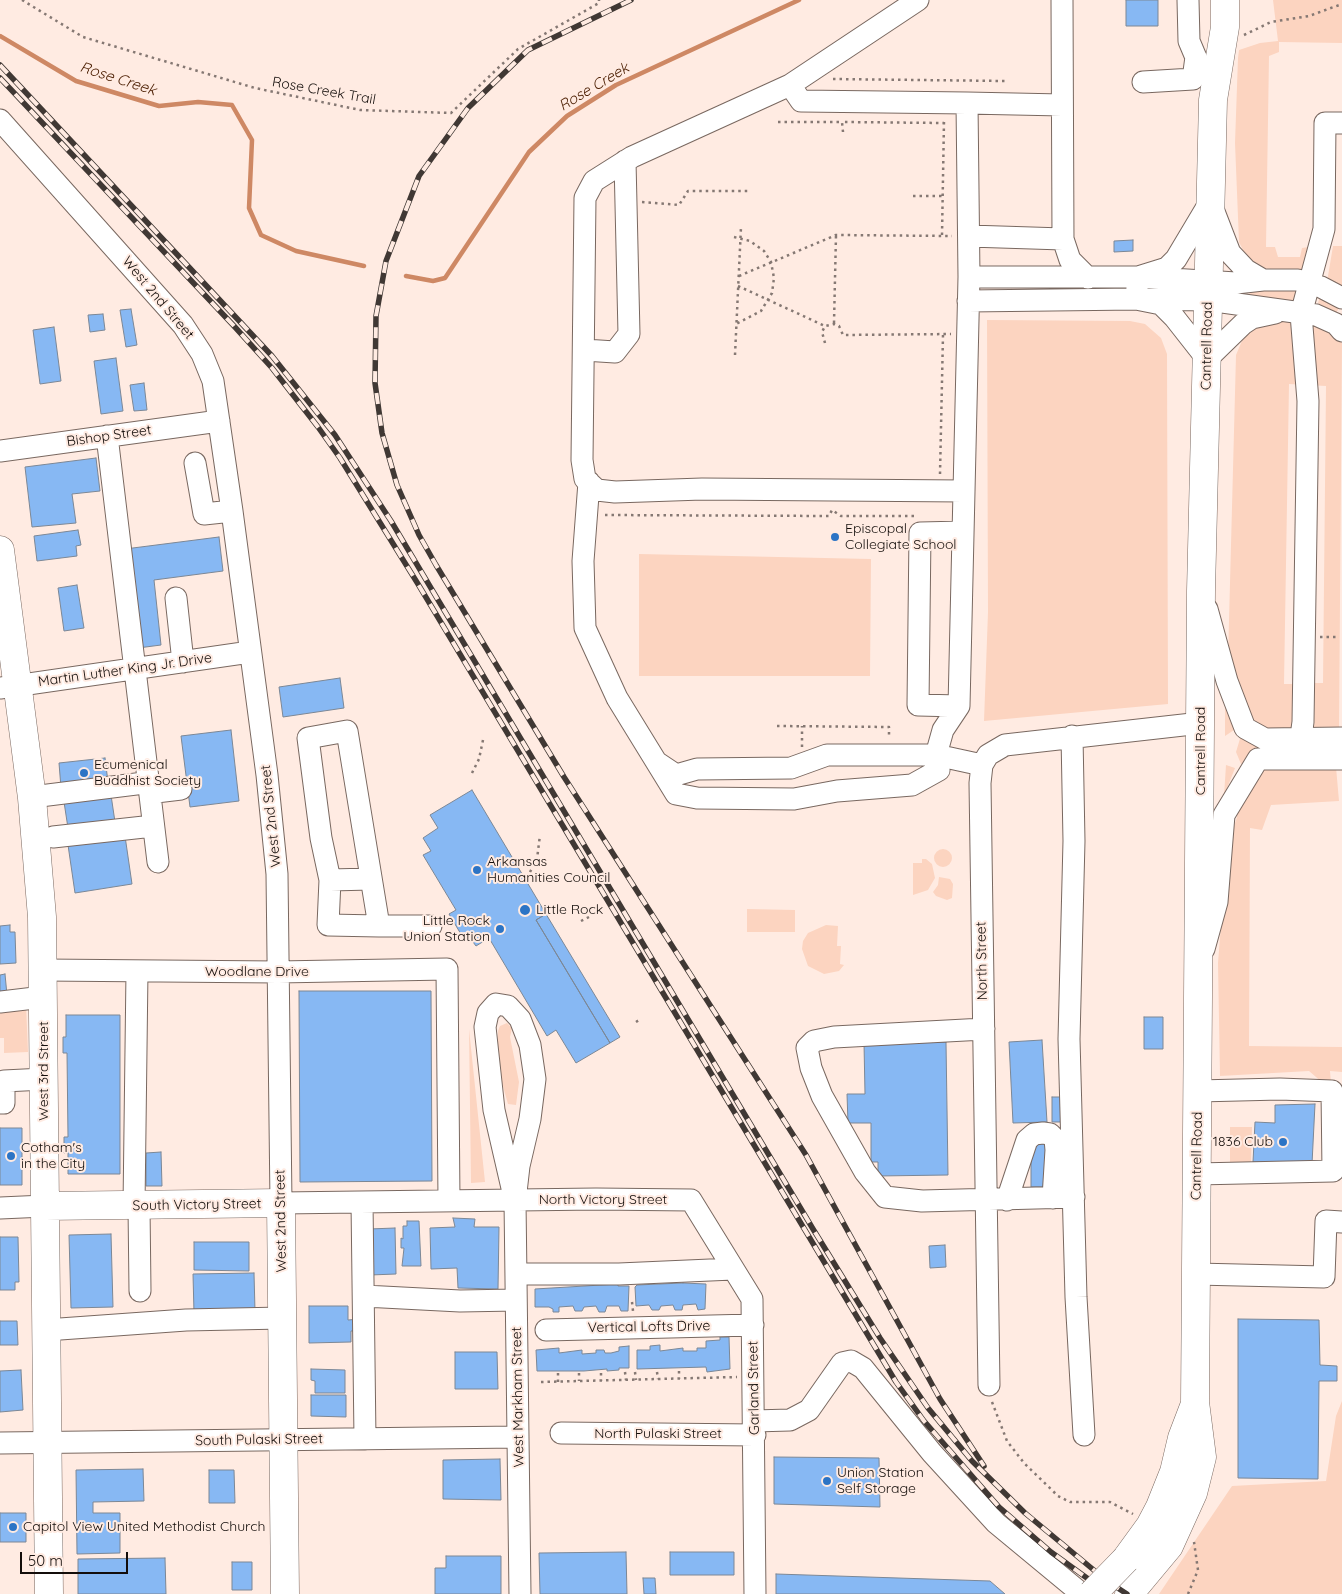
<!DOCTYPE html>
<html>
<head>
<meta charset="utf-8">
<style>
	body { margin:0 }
	#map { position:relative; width:1342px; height:1594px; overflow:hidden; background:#ffebe2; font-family:Quicksand,sans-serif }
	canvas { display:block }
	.scale { position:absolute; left:20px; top:1552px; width:108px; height:22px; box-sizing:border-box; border:2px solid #130d0a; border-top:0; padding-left:6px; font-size:15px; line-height:18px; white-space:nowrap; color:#130d0a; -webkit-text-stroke:4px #ffebe2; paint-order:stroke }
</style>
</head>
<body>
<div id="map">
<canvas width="1342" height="1594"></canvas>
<div class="scale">50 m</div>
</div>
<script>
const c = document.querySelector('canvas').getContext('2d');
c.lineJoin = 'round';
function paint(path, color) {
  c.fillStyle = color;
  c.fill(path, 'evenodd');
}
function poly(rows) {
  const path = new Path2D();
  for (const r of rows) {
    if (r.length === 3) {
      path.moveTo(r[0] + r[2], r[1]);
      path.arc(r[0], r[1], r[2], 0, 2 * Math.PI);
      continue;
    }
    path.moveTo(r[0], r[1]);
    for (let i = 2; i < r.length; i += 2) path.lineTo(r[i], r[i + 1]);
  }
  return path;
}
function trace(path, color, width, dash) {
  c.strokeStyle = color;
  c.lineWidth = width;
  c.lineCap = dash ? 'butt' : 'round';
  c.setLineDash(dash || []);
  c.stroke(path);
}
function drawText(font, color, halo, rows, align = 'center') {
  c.font = font + ' Quicksand,sans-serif';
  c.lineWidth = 4;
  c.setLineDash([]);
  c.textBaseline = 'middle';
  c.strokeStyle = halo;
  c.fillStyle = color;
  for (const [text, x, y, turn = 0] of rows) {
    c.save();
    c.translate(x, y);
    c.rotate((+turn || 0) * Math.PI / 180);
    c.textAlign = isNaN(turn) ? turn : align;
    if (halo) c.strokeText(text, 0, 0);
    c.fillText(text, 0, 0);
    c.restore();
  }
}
paint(poly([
	[1273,0,1342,0,1342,43,1279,42,1279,52,1269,56,1266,247,1275,247,1278,257,1300,257,1302,248,1315,246,1304,272,1260,268,1244,252,1239,242,1235,143,1238,58,1239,50,1260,43,1278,41],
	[1333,246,1342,246,1342,293,1327,282],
	[1283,285,1295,291,1297,296,1294,302,1251,300,1249,290],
	[1321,293,1341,305,1336,313,1318,303],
	[987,320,1130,321,1145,324,1161,338,1167,354,1168,704,984,721,988,612],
	[1266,320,1296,321,1324,326,1342,343,1339,731,1314,732,1315,683,1323,683,1326,386,1289,384,1284,684,1296,684,1291,731,1286,734,1250,724,1228,659,1236,355,1246,331],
	[639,554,871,559,870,676,639,676],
	[1226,704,1240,726,1225,736,1225,706],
	[1242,732,1265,751,1241,764,1236,752],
	[1258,759,1336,767,1339,801,1271,805,1262,830,1250,828,1249,1046,1342,1047,1342,1072,1330,1071,1331,1083,1323,1083,1309,1071,1220,1076,1218,963,1227,848,1237,817,1237,804],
	[1226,765,1235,768,1224,796],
	[943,858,9],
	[922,859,926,859,932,864,935,878,928,890,913,895,913,863,922,863],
	[939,877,950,879,953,884,952,898,947,900,936,896,933,892,938,885],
	[747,909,795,910,795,932,747,932],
	[826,925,838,926,837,946,841,946,840,964,844,965,839,971,824,974,808,966,802,949,803,941,808,933],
	[26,1004,28,1052,4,1053,4,1038,0,1038,0,1005],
	[507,1023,512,1028,510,1037,519,1082,516,1105,508,1104,502,1083,497,1054,498,1031,500,1026],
	[469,1029,485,1182,471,1183],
	[1230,1127,1252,1127,1251,1165,1230,1164],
	[1342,1401,1342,1594,1159,1594,1232,1486,1326,1481,1336,1416]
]), '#fcd4c0');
trace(poly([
	[0,36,76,81,159,106,198,102,232,105,252,140,249,208,261,235,296,251,364,266],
	[406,276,433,281,445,278,529,152,567,116,616,85,799,0]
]), '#ce8864', 4.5);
const building = poly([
	[1126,0,1158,0,1158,26,1126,26,1126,0],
	[1133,240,1133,251,1114,252,1114,241,1133,240],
	[131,309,137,345,126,347,120,310,131,309],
	[103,314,105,330,90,332,88,315,103,314],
	[54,327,61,381,40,384,33,330,54,327],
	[116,358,123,411,101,414,94,361,116,358],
	[144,383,147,410,134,411,130,385,144,383],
	[96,458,100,491,72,494,76,523,32,527,25,467,96,458],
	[78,530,81,545,76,546,77,556,37,561,34,536,78,530],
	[219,537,223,571,154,580,161,645,138,648,125,549,219,537],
	[77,585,84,628,64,631,58,588,77,585],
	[340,678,344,708,283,717,279,687,340,678],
	[231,730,239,801,190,807,181,736,231,730],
	[105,758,108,782,61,788,59,763,105,758],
	[472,790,546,914,536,920,610,1043,576,1063,556,1030,547,1036,489,938,476,946,470,938,465,941,449,914,456,910,423,855,431,851,423,838,438,828,430,815,472,790],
	[111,795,115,822,68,828,64,802,111,795],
	[125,836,132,884,75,893,68,845,125,836],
	[546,914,620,1037,610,1043,536,920,546,914],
	[10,925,10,932,15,932,16,963,0,964,0,926,10,925],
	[5,974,7,995,0,996,0,975,5,974],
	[299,991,431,991,432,1181,300,1182,299,991],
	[66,1015,120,1015,120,1174,68,1174,68,1153,64,1153,64,1137,68,1137,67,1053,63,1053,63,1037,66,1037,66,1015],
	[1144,1017,1163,1017,1163,1049,1144,1049,1144,1017],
	[1042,1040,1047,1122,1013,1123,1009,1042,1042,1040],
	[946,1042,948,1175,878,1176,878,1162,871,1162,871,1123,848,1123,847,1094,865,1094,864,1043,946,1042],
	[1052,1097,1066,1097,1066,1122,1052,1122,1052,1097],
	[1315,1104,1312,1164,1253,1162,1255,1122,1275,1123,1275,1105,1315,1104],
	[0,1128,22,1128,22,1185,0,1185,0,1128],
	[1048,1141,1048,1187,1031,1187,1031,1142,1048,1141],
	[161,1152,162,1186,146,1186,146,1153,161,1152],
	[453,1218,475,1219,474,1227,499,1227,498,1289,458,1288,457,1268,431,1269,430,1228,455,1227,453,1218],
	[407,1221,419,1221,421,1266,402,1266,404,1248,401,1248,401,1238,403,1239,403,1226,407,1226,407,1221],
	[395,1228,396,1274,370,1275,369,1229,395,1228],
	[111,1234,113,1307,71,1308,69,1235,111,1234],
	[0,1237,18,1237,19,1282,15,1282,15,1290,0,1290,0,1237],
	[194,1242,249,1242,249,1271,194,1270,194,1242],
	[945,1245,946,1267,930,1268,929,1246,945,1245],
	[254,1273,255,1311,194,1313,193,1274,254,1273],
	[683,1283,706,1284,705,1309,698,1310,696,1304,683,1305,682,1310,675,1310,673,1305,661,1306,659,1310,652,1310,649,1305,636,1306,635,1287,637,1285,683,1283],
	[618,1284,618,1286,629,1286,628,1311,621,1311,619,1306,607,1306,605,1312,599,1312,596,1306,584,1307,582,1311,575,1311,573,1306,559,1307,559,1312,553,1312,553,1309,549,1307,535,1307,535,1289,618,1284],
	[309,1306,348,1306,348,1320,360,1319,361,1331,351,1331,351,1342,309,1343,309,1306],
	[1238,1319,1319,1320,1320,1365,1337,1366,1337,1381,1319,1381,1318,1479,1238,1478,1238,1319],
	[0,1321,17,1321,18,1345,0,1345,0,1321],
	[720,1337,729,1337,730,1369,707,1372,706,1367,637,1369,637,1350,650,1350,650,1346,660,1345,660,1351,683,1348,683,1351,697,1351,697,1348,706,1348,706,1341,720,1340,720,1337],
	[629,1346,629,1368,619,1368,619,1370,607,1371,607,1369,584,1371,537,1371,536,1350,559,1348,559,1353,582,1350,582,1354,596,1353,596,1350,604,1350,605,1353,611,1353,619,1351,619,1347,629,1346],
	[455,1352,497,1352,498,1389,455,1389,455,1352],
	[311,1369,345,1370,345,1393,315,1393,315,1381,311,1380,311,1369],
	[21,1370,23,1410,0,1412,0,1371,21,1370],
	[311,1395,346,1395,346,1417,311,1416,311,1395],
	[774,1457,879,1458,880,1507,774,1504,774,1457],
	[500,1459,501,1500,443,1499,443,1460,500,1459],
	[143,1469,144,1501,93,1502,93,1513,120,1513,120,1553,77,1554,76,1470,143,1469],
	[209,1470,234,1470,235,1503,209,1503,209,1470],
	[0,1513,26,1513,26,1542,0,1542,0,1513],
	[626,1552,627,1594,540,1594,539,1553,626,1552],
	[670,1552,734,1552,734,1575,670,1575,670,1552],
	[446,1556,501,1556,501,1594,435,1594,435,1568,446,1568,446,1556],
	[165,1558,166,1594,78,1594,78,1559,165,1558],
	[232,1562,252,1562,252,1590,232,1590,232,1562],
	[776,1574,990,1581,1005,1594,776,1594,776,1574],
	[643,1578,655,1578,656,1594,644,1594,643,1578]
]);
paint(building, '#87b8f3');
trace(building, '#7c8795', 1);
const minor = poly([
	[1062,0,1063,239,1070,260,1088,278],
	[1188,0,1189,41,1200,67,1209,76],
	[1143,82,1193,79,1196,57],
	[790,85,632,157,594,181,585,198,582,460,585,479,597,490,615,492,702,489,964,491],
	[967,103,1062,105],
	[0,120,183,325,202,354,213,381,232,511,267,775,277,874,281,1203,596,1199,691,1200,752,1299,755,1594],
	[1210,202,1176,259,1167,268,1138,277,1136,299,1161,304,1174,317,1207,359,1243,324,1252,318,1275,313],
	[1213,209,1230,253,1246,270,1263,280,1298,280,1321,287,1342,298],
	[969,236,1063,239],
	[969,277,1138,277,1236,283,1263,280],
	[968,301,1136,299,1208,300,1316,315,1336,324,1342,331],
	[584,350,615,352,629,334,625,161],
	[107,436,158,862],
	[0,451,219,421],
	[195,463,204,514,232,511],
	[589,482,583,561,585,628,617,698,676,794,697,798,794,799,837,791,912,785,939,770,936,755,943,730,959,706,969,277,967,103,801,101,790,85,918,0],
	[176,598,183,662],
	[1207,609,1227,681,1245,728,1265,739,1342,738],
	[0,688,250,652],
	[959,706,918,705,920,533,963,532],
	[1072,736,1074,841,1069,1039,1076,1297,1084,1435],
	[1298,758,1303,722,1308,401,1301,314,1324,229,1325,123,1342,123],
	[658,763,676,775,697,769,791,768,827,755,936,755,982,765],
	[32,797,144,783,148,783,156,792,181,789],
	[53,837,153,826],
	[330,880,371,879],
	[379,926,347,731,308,738,321,838,330,880,328,925,379,926,431,926],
	[1204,949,1217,902,1224,815,1258,759,1342,759],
	[43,970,278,972,447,969,449,1201],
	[0,1002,43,997],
	[984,1029,834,1037,814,1041,807,1048,811,1068,822,1096,865,1172,885,1197,922,1201,1074,1197],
	[0,1103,4,1103,4,1081,44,1079],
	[1197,1174,1333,1171,1332,1091,1280,1089,1198,1091],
	[1007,1200,1027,1140,1034,1134,1043,1133,1050,1134,1055,1139,1056,1150,1053,1198],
	[515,1201,494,1110,485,1027,488,1013,496,1004,508,1006,520,1019,530,1045,535,1079,530,1119,519,1166,515,1201,520,1594],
	[362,1202,365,1439],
	[134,1206,137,971],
	[139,1206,140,1291],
	[0,1208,45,1206],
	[516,1274,619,1274,733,1269],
	[1196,1274,1324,1277,1326,1221,1342,1222],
	[364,1296,460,1301,516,1300],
	[46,1330,186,1320,282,1318],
	[546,1330,753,1325],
	[989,1385,980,783,982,765,988,755,1005,745,1201,723],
	[754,1421,790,1420,809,1410,842,1363,851,1361,863,1368,932,1453,996,1523,1082,1594],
	[561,1433,755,1435],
	[0,1443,518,1437]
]);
const major = poly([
	[0,550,32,798,42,917,49,1594],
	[45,1206,281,1203,285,1594],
	[1126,1559,1150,1526,1160,1507,1174,1472,1182,1438,1195,1404],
	[1129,1594,1169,1546,1193,1493,1202,1457,1195,1402,1201,591,1213,100,1225,27,1225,0]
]);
trace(minor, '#796860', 23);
trace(major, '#796860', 29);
trace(poly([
	[22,0,83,37,255,88,360,110,451,113,518,49,599,3,599,0],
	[1244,35,1271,22,1309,16,1342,4],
	[833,79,1006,81],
	[778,122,842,122],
	[843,132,842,122,944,123],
	[913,196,943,196],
	[642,202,679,205,688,191,751,191],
	[942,235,944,121],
	[734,237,750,241,764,251,771,262,774,278,772,293,761,311,736,324],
	[739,276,836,235,952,236],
	[738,286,825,326],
	[834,323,836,235],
	[825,343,822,332,825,326,834,324,839,326,843,335,951,334],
	[735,355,741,227],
	[940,474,943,335],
	[605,515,829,516,832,510,841,516,914,516],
	[1320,637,1339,637],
	[777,726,889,727,889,738],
	[802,747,802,726],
	[472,773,479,759,483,740],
	[530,872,537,859,540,835],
	[581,921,589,917],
	[636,1022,639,1020],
	[632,1302,633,1311],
	[679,1371,679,1379],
	[625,1372,626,1380],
	[635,1372,636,1380],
	[657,1372,658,1379],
	[558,1373,558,1382],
	[579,1373,579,1381],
	[601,1373,601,1381],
	[541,1382,737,1377],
	[992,1402,1007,1441,1024,1463,1058,1496,1070,1502,1110,1502,1133,1514],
	[1188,1594,1198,1570,1194,1542]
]), '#857873', 2.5, [2.5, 4]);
trace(minor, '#fff', 21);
trace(major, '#fff', 28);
const rail = poly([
	[631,0,528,50,468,108,419,176,386,261,376,316,375,383,382,433,397,485,419,535,436,565,564,777,806,1155,940,1399,984,1466],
	[0,65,272,356,335,435,391,521,813,1229,880,1338,928,1408,972,1461,1025,1513,1107,1581,1127,1594],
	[0,78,234,326,272,368,318,427,340,458,418,584,896,1382,924,1421,999,1507,1051,1552,1109,1594]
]);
trace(rail, '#403834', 5.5);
trace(rail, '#ffebe2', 4, [11]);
const majorBridge = poly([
	[1092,1594,1126,1559]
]);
trace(majorBridge, '#796860', 29, []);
trace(majorBridge, '#fff', 28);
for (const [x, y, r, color] of [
	[835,537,5,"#2c74c5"],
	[84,773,5,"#2c74c5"],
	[477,870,5,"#2c74c5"],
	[525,910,6,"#2c74c5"],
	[500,929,5,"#2c74c5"],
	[1283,1142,5,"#2c74c5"],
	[11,1156,5,"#2c74c5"],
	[827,1481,5,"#2c74c5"],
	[13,1527,5,"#2c74c5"]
]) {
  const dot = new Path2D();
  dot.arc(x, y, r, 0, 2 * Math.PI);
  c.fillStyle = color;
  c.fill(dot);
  trace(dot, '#ffebe2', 2);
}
drawText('14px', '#130d0a', '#ffebe2', [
	["Rose Creek Trail",324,91,10],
	["West 2nd Street",158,298,50],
	["Cantrell Road",1207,346,-89],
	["Bishop Street",109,436,-8],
	["Martin Luther King Jr. Drive",125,670,-8],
	["Cantrell Road",1201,751,-90],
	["West 2nd Street",271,816,-96],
	["North Street",982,961,-91],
	["Woodlane Drive",257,972],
	["West 3rd Street",44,1071,-90],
	["Cantrell Road",1197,1156,-89],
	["North Victory Street",603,1200],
	["South Victory Street",197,1205,-1],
	["West 2nd Street",281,1221,-91],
	["Vertical Lofts Drive",649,1327,-1],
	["Garland Street",754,1388,-91],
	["West Markham Street",518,1397,-91],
	["North Pulaski Street",658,1434],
	["South Pulaski Street",259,1440,-1]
]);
drawText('14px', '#130d0a', '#ffebe2', [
	["Episcopal",845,529],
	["Collegiate School",845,545],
	["Ecumenical",94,765],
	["Buddhist Society",94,781],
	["Arkansas",487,862],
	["Humanities Council",487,878],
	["Little Rock",536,910],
	["Little Rock",490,921,"right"],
	["Union Station",490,937,"right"],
	["1836 Club",1273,1142,"right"],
	["Cotham's",21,1148],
	["in the City",21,1164],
	["Union Station",837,1473],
	["Self Storage",837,1489],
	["Capitol View United Methodist Church",23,1527]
], 'left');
drawText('italic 15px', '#4f2206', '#ffebe2', [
	["Rose Creek",118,79,18],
	["Rose Creek",594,87,-31]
]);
</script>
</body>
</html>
